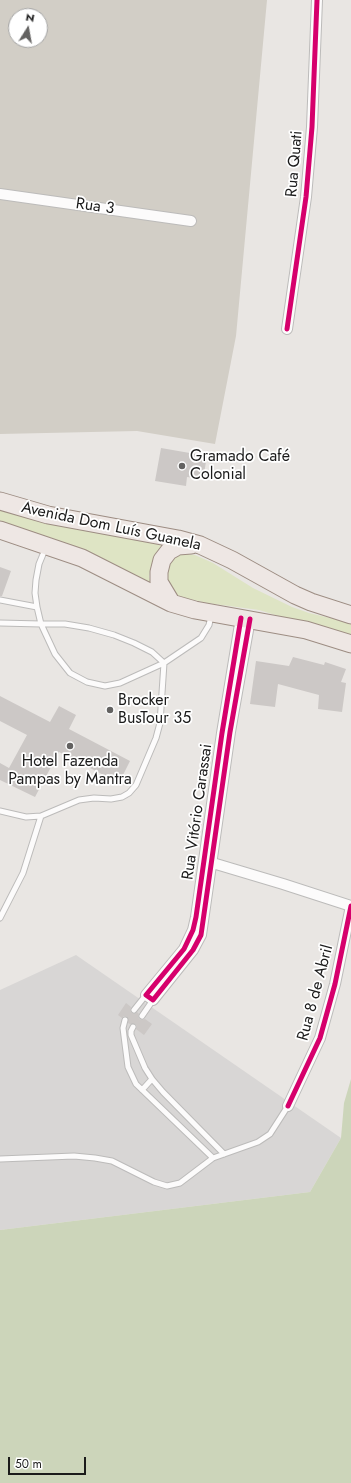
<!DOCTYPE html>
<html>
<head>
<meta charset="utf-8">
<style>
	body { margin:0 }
	#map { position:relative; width:351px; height:1483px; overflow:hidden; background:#e9e6e3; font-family:Jost,sans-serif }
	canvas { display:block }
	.north { position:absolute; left:8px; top:8px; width:40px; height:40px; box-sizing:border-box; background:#fff; border:1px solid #a4a4a4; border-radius:50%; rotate:11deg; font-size:11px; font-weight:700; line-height:16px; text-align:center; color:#1b1b1b }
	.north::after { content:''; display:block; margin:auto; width:14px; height:18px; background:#636261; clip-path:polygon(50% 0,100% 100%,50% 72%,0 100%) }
	.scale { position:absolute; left:8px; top:1457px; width:78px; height:18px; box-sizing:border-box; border:2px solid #1b1b1b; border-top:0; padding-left:5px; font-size:12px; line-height:14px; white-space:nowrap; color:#1b1b1b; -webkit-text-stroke:3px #fff; paint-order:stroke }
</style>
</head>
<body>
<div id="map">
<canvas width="351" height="1483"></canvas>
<div class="north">N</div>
<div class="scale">50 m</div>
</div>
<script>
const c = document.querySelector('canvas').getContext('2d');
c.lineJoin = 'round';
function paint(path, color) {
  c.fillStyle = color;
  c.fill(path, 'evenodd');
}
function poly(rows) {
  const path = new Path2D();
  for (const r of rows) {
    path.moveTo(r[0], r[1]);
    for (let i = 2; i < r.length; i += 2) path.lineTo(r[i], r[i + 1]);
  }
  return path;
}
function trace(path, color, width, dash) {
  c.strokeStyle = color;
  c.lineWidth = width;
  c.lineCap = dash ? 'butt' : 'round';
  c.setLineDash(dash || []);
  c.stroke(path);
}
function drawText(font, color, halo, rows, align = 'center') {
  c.font = font + ' Jost,sans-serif';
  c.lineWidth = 3.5;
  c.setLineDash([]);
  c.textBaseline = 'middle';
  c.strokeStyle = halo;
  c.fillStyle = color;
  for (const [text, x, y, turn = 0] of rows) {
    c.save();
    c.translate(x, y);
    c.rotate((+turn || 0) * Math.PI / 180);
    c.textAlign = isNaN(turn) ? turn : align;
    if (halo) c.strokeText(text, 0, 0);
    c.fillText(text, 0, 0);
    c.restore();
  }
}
paint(poly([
	[76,955,341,1138,310,1192,0,1230,0,990]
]), '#d8d6d5');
paint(poly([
	[0,0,267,0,236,336,215,444,137,431,0,434],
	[16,16,40,16,40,40,16,40]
]), '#d2cec6');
paint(poly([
	[0,508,167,545,156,556,151,566,149,577,153,589,104,559,86,551,0,523],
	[188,554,195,555,213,563,253,588,292,607,309,613,351,623,351,638,259,610,207,603,185,598,175,595,166,584,166,571,173,558,179,555]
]), '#dee4c4');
paint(poly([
	[351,1079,351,1483,0,1483,0,1230,310,1192,341,1138,344,1103]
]), '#ccd5ba');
paint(poly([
	[161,448,207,456,203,479,187,477,186,486,155,481],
	[0,567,11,571,2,596,0,596],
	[293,657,324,665,325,662,346,669,341,682,346,683,342,712,318,709,319,695,278,684,275,707,250,704,256,661,289,666],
	[0,696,50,722,59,706,76,715,69,729,130,761,119,783,59,752,35,797,0,780,0,763,9,768,27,735,0,721],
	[126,1003,131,1007,130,1011,132,1013,135,1014,137,1012,139,1014,138,1016,139,1019,142,1020,145,1019,152,1024,144,1035,136,1029,137,1026,135,1024,130,1024,128,1023,127,1017,124,1016,122,1018,118,1015]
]), '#ccc8c6');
const lane = poly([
	[0,600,37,607],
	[0,623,41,624,65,624,89,628,114,635,134,643,152,652,164,663,120,683,105,686,87,682,70,673,55,654,41,624,37,607,35,593,36,580,39,564,46,547],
	[0,811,26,817,41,816,79,800,94,798,111,799,122,797,129,793,136,785,156,738,160,723,164,663,201,638,209,625,211,616],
	[0,918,23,873,41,816],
	[134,1010,146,995],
	[142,1016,153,1000],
	[125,1020,123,1028,124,1036,128,1067,136,1084,213,1158],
	[133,1027,131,1031,131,1035,145,1068,152,1079,163,1092,224,1154],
	[142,1090,152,1079],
	[0,1159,74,1156,95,1158,112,1161,154,1182,167,1186,180,1183,213,1158,258,1142,270,1134,288,1106]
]);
const street = poly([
	[0,194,191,221],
	[287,329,306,197,312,127,317,0],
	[241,618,222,733,196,917,193,930,184,949,146,995,153,1000,193,950,201,935,230,732,250,619],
	[206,861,283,884,351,906],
	[288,1106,320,1038,335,984,351,906]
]);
const primary = poly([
	[0,501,48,515,178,539,200,545,232,560,295,595,311,602,351,615],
	[0,530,82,558,171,603,195,610,306,630,351,644],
	[171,602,159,582,159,572,162,560,169,551,178,546,191,545]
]);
trace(lane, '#bcbbba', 7);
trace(street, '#bcbbba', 12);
trace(primary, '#9d8d83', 19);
trace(lane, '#fcfbfb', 5);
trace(street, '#fcfbfb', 10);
trace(primary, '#eee7e4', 17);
trace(poly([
	[287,329,306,197,312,127,317,0],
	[241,618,222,733,196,917,193,930,184,949,146,995,153,1000,193,950,201,935,230,732,250,619],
	[288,1106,320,1038,335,984,351,906]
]), '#d6006c', 5);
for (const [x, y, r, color] of [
	[182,466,4,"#636261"],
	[110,710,4,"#636261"],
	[70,746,4,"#636261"]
]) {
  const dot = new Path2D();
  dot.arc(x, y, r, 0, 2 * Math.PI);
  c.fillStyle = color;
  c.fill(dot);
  trace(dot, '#fff', 1.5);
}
drawText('16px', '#1b1b1b', '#fff', [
	["Rua Quati",295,164,-85],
	["Rua 3",95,207,8],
	["Avenida Dom Luís Guanela",111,527,12],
	["Rua Vitório Carassai",198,812,-82],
	["Rua 8 de Abril",316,993,-75]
]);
drawText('16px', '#1b1b1b', '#fff', [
	["Gramado Café",190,457],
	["Colonial",190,475],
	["Brocker",118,701],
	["BusTour 35",118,719],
	["Hotel Fazenda",70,762,"center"],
	["Pampas by Mantra",70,780,"center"]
], 'left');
</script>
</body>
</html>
